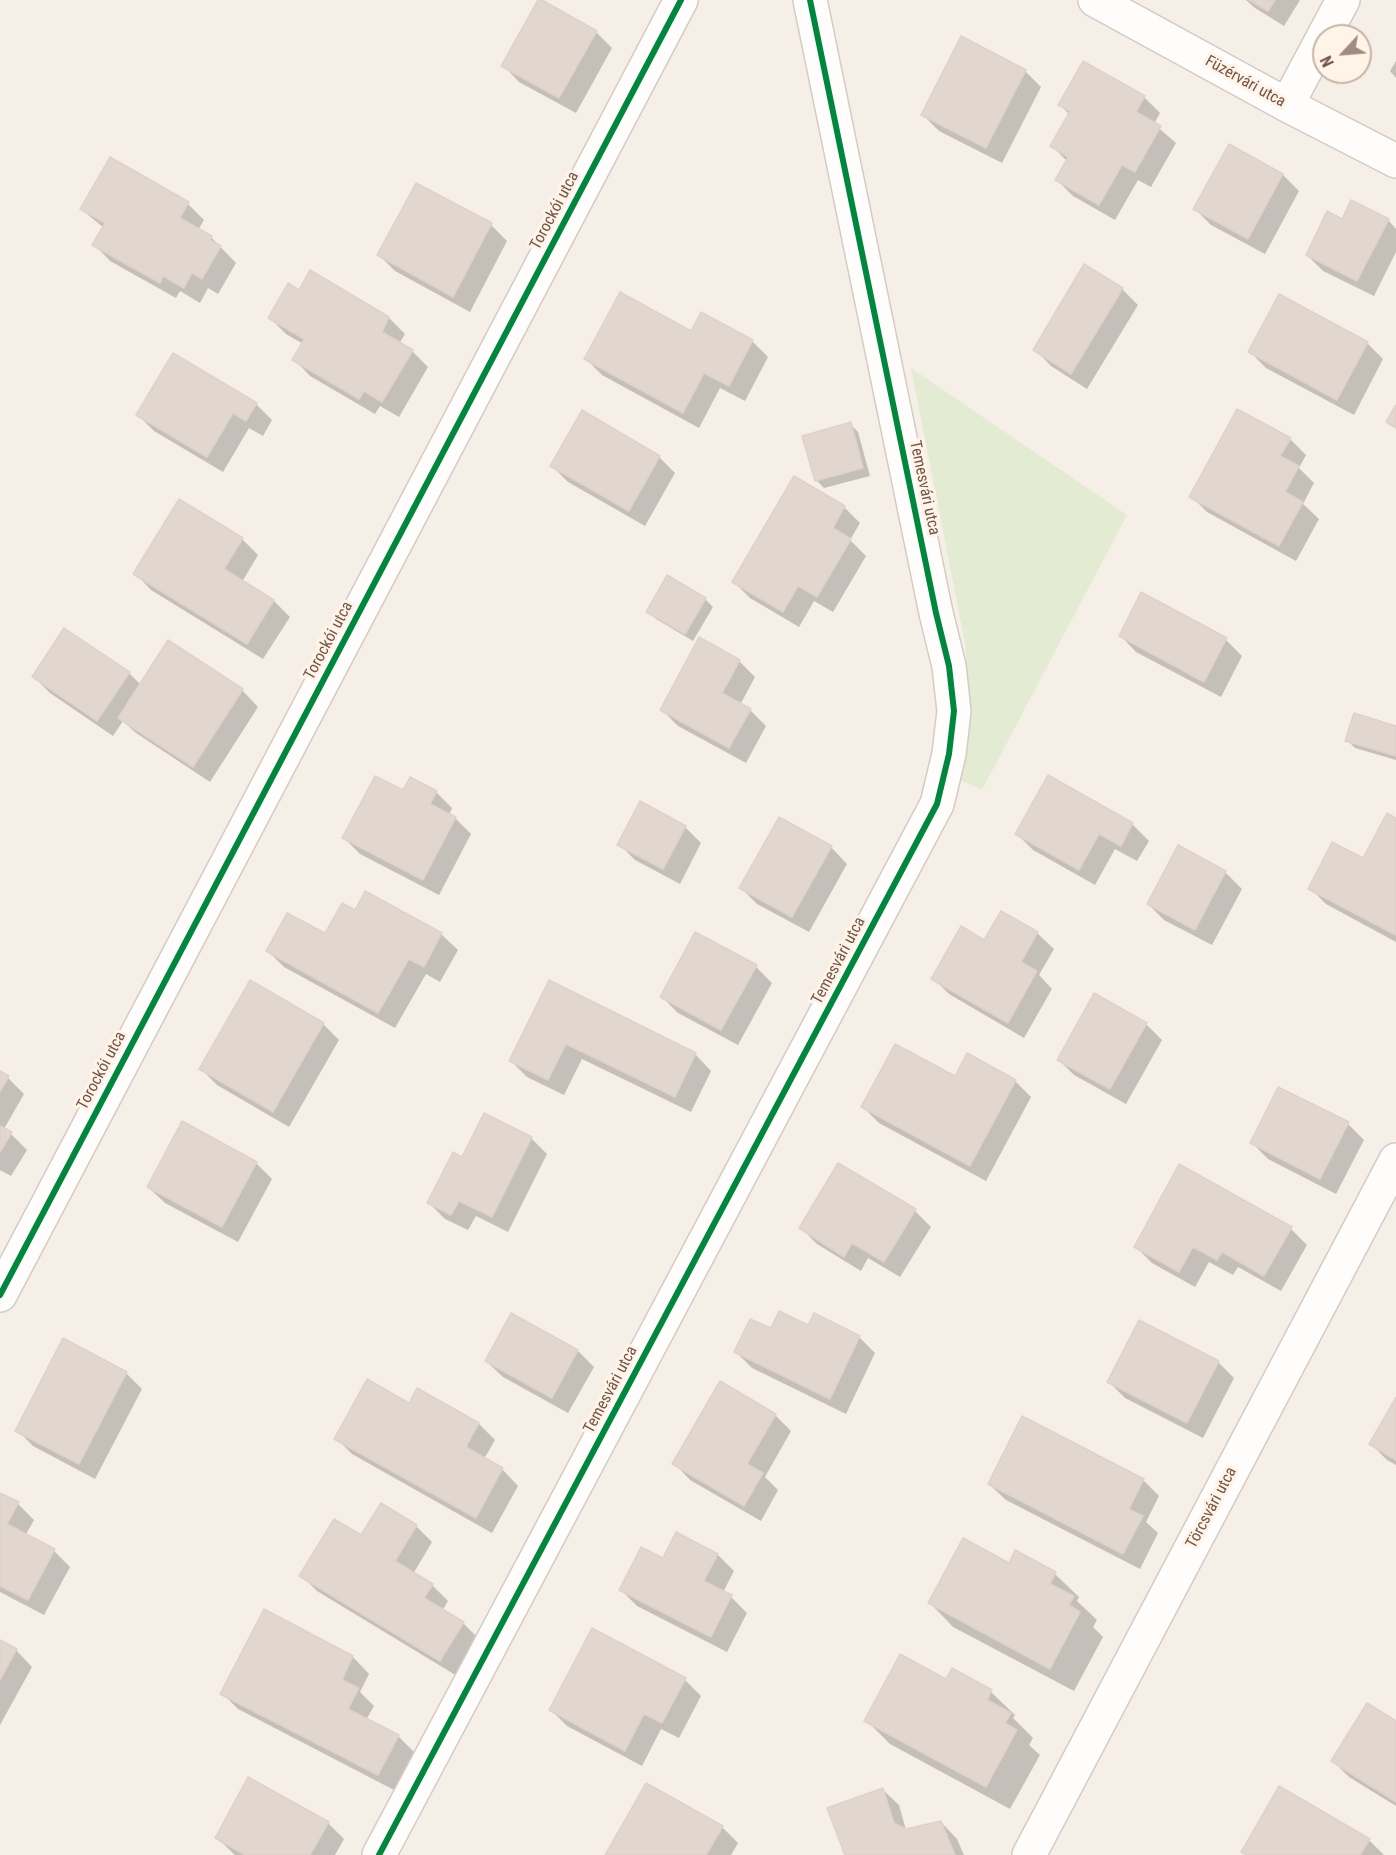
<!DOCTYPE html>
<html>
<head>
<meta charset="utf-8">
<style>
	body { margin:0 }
	#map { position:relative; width:1396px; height:1855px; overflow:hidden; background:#f6efe7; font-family:"Roboto Condensed",sans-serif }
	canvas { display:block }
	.north { position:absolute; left:1312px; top:24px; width:60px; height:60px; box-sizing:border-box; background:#fff4e7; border:2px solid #c7b4a7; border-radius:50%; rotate:244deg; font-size:16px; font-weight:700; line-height:24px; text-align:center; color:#725548 }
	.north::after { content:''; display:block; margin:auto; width:21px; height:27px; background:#a08b80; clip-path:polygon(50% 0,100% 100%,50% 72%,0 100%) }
</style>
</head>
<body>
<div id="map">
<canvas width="1396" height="1855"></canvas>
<div class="north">N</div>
</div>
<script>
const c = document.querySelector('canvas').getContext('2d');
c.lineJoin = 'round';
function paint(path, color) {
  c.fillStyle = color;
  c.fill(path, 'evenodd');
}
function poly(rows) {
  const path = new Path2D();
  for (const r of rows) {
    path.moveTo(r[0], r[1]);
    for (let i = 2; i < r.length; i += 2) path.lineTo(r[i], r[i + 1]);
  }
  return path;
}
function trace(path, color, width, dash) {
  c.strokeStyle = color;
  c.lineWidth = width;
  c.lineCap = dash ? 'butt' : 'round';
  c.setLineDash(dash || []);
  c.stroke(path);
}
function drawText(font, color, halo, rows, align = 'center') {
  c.font = font + ' "Roboto Condensed",sans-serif';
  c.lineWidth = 6;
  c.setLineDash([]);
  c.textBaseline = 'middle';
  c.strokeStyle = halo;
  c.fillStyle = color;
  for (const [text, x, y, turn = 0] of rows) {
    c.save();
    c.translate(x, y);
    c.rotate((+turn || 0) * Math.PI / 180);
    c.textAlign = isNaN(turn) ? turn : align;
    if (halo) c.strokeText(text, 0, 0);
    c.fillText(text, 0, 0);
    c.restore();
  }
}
paint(poly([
	[911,368,1127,515,982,790,956,778,966,730,966,648]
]), '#e3ecd2');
paint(poly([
	[1246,0,1300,0,1284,26,1255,8],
	[596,32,612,48,576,113,519,82,503,65],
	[1396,61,1396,78,1390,71],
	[1084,63,1144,97,1160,113,1154,124,1176,143,1151,187,1138,180,1115,220,1073,196,1057,180,1067,161,1052,146,1070,115,1060,105],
	[1025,71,1041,87,1002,163,939,131,923,115],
	[1229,146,1283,175,1299,191,1265,254,1211,225,1195,209],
	[110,159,188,204,204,220,198,230,211,237,236,263,218,294,208,288,200,303,180,291,176,298,110,261,94,244,104,228,81,209],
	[1388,220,1396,229,1396,252,1374,296,1323,271,1307,255,1342,221],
	[491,225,507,241,470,312,395,271,379,255],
	[311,272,389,318,405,334,399,344,412,351,428,367,399,417,380,406,375,414,310,376,294,359,303,344,286,334,270,318,299,292],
	[1122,289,1138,305,1087,389,1051,366,1035,349],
	[752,341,768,357,745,401,720,388,699,428,602,375,586,359],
	[1367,343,1383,359,1354,415,1266,368,1250,352],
	[256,404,272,420,263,436,249,428,223,472,154,431,138,415],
	[850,424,858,432,870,476,824,488,816,480],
	[1290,439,1306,455,1299,468,1314,483,1303,504,1319,519,1296,561,1207,512,1191,496],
	[659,457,675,473,645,526,568,482,552,466],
	[180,501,242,539,258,555,242,582,274,601,290,617,263,659,151,590,135,573],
	[844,507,860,523,850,540,866,556,833,612,814,601,799,627,750,598,734,582],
	[668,577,705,599,713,607,693,641,656,619,648,612],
	[1142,594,1226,640,1242,656,1221,697,1136,652,1120,635],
	[168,642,242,690,258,707,210,782,136,733,123,721,113,736,50,693,34,677,129,673,141,685],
	[739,661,755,677,740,705,750,710,766,726,746,763,678,726,662,710],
	[1396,728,1396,760,1355,748,1347,740],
	[1049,777,1133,825,1149,841,1137,861,1115,849,1095,885,1033,850,1017,834],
	[403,792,436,792,452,808,449,815,455,818,471,834,439,895,360,854,344,838],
	[1396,820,1396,942,1326,904,1310,888,1363,860],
	[685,827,701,843,680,884,635,860,619,844],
	[831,847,847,864,809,932,757,904,741,888],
	[1179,847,1226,873,1242,889,1212,945,1164,920,1148,904],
	[366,893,441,934,458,950,440,982,426,974,395,1028,284,967,268,951,326,936,356,912],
	[1001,913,1037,933,1054,949,1039,975,1052,989,1024,1038,949,994,933,978,984,942],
	[756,967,772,983,738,1045,678,1013,662,997],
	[550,982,695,1054,711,1071,691,1112,582,1059,564,1095,527,1077,511,1061],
	[1094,995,1146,1024,1162,1040,1126,1104,1074,1075,1058,1059],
	[323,1024,339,1040,289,1127,217,1085,201,1069],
	[0,1073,8,1078,24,1094,4,1129,11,1134,27,1150,11,1176,0,1170],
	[956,1078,1015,1081,1031,1097,986,1181,879,1123,863,1107],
	[1348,1124,1364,1140,1336,1194,1268,1159,1252,1143],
	[531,1138,547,1154,508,1232,476,1216,468,1230,445,1219,429,1203,463,1159],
	[256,1163,272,1179,238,1242,165,1203,148,1187],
	[839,1165,915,1211,931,1227,900,1277,868,1258,861,1271,817,1244,801,1228],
	[1291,1229,1307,1245,1281,1291,1238,1267,1233,1275,1209,1262,1195,1287,1152,1263,1136,1247],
	[512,1315,578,1351,594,1367,568,1413,503,1377,486,1361],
	[808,1327,859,1337,875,1353,846,1414,752,1368,736,1352,771,1330],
	[1218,1362,1234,1378,1203,1438,1125,1398,1109,1382],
	[126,1373,142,1389,95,1479,33,1446,17,1430],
	[417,1390,479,1424,495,1440,484,1459,502,1469,518,1486,492,1533,352,1454,336,1438,410,1405],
	[1396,1400,1396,1465,1387,1460,1371,1444],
	[775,1415,791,1431,765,1477,778,1490,761,1521,690,1480,674,1463],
	[1143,1480,1159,1496,1146,1522,1158,1533,1140,1569,1006,1500,989,1484],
	[0,1494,18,1504,34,1520,25,1536,54,1551,70,1567,44,1615,0,1592],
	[416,1526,432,1542,413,1574,432,1585,448,1601,442,1611,463,1623,479,1639,457,1676,317,1591,301,1575,362,1537],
	[1016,1552,1055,1574,1079,1597,1077,1601,1097,1620,1093,1627,1103,1637,1074,1691,953,1627,930,1603,1009,1565],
	[718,1555,734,1571,723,1592,731,1597,747,1613,727,1652,637,1606,621,1590,664,1560],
	[264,1611,353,1657,369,1674,360,1692,374,1706,366,1720,398,1736,414,1752,394,1790,238,1709,222,1693],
	[0,1642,16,1650,32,1667,0,1725],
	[952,1670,991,1692,1015,1715,1013,1718,1033,1738,1029,1745,1040,1755,1010,1809,890,1744,866,1720,947,1681],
	[685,1680,701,1696,679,1738,661,1729,642,1766,567,1726,551,1710],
	[1396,1722,1396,1806,1349,1777,1333,1761],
	[882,1789,899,1805,906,1830,941,1822,957,1839,964,1855,846,1855],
	[328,1823,344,1839,335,1855,235,1855,216,1837],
	[722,1827,738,1843,731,1855,607,1855],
	[1369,1840,1384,1855,1247,1855,1243,1851]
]), '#0003');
const building = poly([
	[538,0,542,0,597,31,559,98,501,66,538,0],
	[1249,0,1275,0,1268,11,1249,0],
	[961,36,1026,70,986,148,921,115,961,36],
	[1083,61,1145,96,1136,112,1161,126,1135,172,1122,165,1099,205,1055,180,1068,157,1050,146,1070,111,1058,105,1083,61],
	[1229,144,1283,174,1248,239,1193,209,1229,144],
	[110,157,189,202,180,218,212,236,210,240,221,246,202,279,192,273,184,288,163,276,160,283,92,245,105,223,80,209,110,157],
	[416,183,492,223,453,297,377,255,416,183],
	[1351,200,1389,219,1357,281,1306,255,1327,211,1342,219,1351,200],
	[1084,264,1123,288,1071,374,1033,350,1084,264],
	[310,270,389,317,382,332,413,350,382,402,364,391,359,399,292,360,304,339,268,318,288,283,299,290,310,270],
	[620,292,691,331,701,312,753,340,729,386,704,373,683,413,584,359,620,292],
	[1279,294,1368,342,1337,400,1248,352,1279,294],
	[173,353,257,403,246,421,233,413,207,457,136,415,173,353],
	[1396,405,1396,428,1386,422,1396,405],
	[1237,409,1291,438,1280,456,1299,466,1285,492,1303,502,1279,546,1189,497,1237,409],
	[582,410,660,456,629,511,550,466,582,410],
	[851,422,863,468,815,481,802,436,851,422],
	[794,476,845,506,833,528,851,539,817,597,798,586,783,612,732,582,794,476],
	[179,499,243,538,224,569,274,600,247,644,133,574,179,499],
	[667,575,706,598,685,634,646,612,667,575],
	[1141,592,1227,638,1204,682,1119,636,1141,592],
	[64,628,130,672,97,721,32,677,64,628],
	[699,637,740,660,722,693,751,709,729,748,660,710,699,637],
	[168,640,243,689,193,767,118,718,168,640],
	[1354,713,1396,726,1396,756,1345,741,1354,713],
	[1048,775,1133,823,1121,846,1099,834,1079,870,1015,834,1048,775],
	[375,776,403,790,410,777,437,791,430,804,456,817,423,880,342,838,375,776],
	[640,801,686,826,663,869,617,845,640,801],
	[1387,813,1396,818,1396,935,1308,889,1332,842,1363,858,1387,813],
	[779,817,832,846,792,917,739,888,779,817],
	[1178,845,1226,871,1195,930,1147,904,1178,845],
	[365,891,442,933,424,967,409,959,378,1013,266,951,287,913,325,933,342,903,355,910,365,891],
	[1001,911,1038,932,1021,962,1037,971,1008,1023,931,979,961,926,984,940,1001,911],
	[695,932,757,965,721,1030,660,997,695,932],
	[250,980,324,1023,273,1112,199,1069,250,980],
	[549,980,696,1053,675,1097,566,1044,548,1080,509,1061,549,980],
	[1094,993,1147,1023,1110,1089,1057,1060,1094,993],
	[895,1044,955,1076,967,1053,1016,1080,970,1166,861,1107,895,1044],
	[0,1071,9,1076,0,1092,0,1071],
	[1278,1087,1349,1122,1320,1179,1250,1143,1278,1087],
	[484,1113,532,1137,492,1217,459,1201,451,1215,427,1203,453,1152,462,1157,484,1113],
	[182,1121,257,1162,222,1227,147,1187,182,1121],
	[0,1126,12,1132,0,1152,0,1126],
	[838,1163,916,1209,884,1262,852,1243,844,1257,799,1228,838,1163],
	[1179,1164,1292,1227,1264,1276,1222,1252,1217,1260,1193,1247,1179,1272,1134,1247,1179,1164],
	[779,1311,808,1325,814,1313,860,1336,830,1399,734,1352,750,1319,771,1328,779,1311],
	[511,1313,578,1350,552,1398,485,1361,511,1313],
	[1139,1320,1219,1361,1187,1423,1107,1382,1139,1320],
	[63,1338,127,1372,79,1464,15,1431,63,1338],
	[367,1379,409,1403,417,1388,479,1423,466,1447,503,1468,476,1518,334,1439,367,1379],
	[720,1381,776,1414,747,1464,763,1473,744,1506,672,1464,720,1381],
	[1396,1397,1396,1460,1369,1444,1396,1397],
	[1022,1416,1144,1479,1129,1509,1143,1516,1123,1554,988,1484,1022,1416],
	[0,1493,19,1502,7,1524,55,1549,28,1600,0,1586,0,1493],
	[381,1503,417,1525,395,1561,433,1584,424,1598,464,1622,440,1661,299,1576,334,1519,361,1535,381,1503],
	[676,1532,718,1554,704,1581,732,1595,711,1637,619,1590,641,1547,663,1558,676,1532],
	[963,1538,1009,1563,1015,1550,1056,1572,1050,1584,1074,1596,1069,1605,1080,1612,1050,1669,928,1603,963,1538],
	[264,1609,353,1656,342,1680,359,1688,348,1709,399,1735,378,1775,220,1694,264,1609],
	[592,1628,686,1678,662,1723,644,1714,625,1751,549,1710,592,1628],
	[0,1640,17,1649,0,1680,0,1640],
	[900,1654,946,1679,952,1668,992,1690,987,1700,1011,1713,1005,1723,1017,1730,986,1787,864,1721,900,1654],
	[1367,1703,1396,1721,1396,1802,1331,1761,1367,1703],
	[248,1777,329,1822,310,1855,245,1855,215,1838,248,1777],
	[646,1783,723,1826,706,1855,605,1855,646,1783],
	[1279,1786,1370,1839,1360,1855,1247,1855,1241,1852,1279,1786],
	[883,1788,894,1823,906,1829,941,1821,955,1855,845,1855,827,1808,883,1788]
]);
paint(building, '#e2d7cf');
trace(building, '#ded2ca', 1.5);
const minor = poly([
	[1095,0,1287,105,1396,161],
	[1287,105,1343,0],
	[0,1295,681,0],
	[379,1855,937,804,949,754,954,711,949,666,936,613,810,0],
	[1029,1855,1396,1160]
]);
trace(minor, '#d4cbc5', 36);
trace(minor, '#fefdfb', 33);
trace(poly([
	[0,1295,681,0],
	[379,1855,937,804,949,754,954,711,949,666,936,613,810,0]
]), '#00873e', 6);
drawText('16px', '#725548', '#fff4e7', [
	["Füzérvári utca",1245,82,29],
	["Torockói utca",555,211,-62],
	["Temesvári utca",924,488,78],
	["Torockói utca",329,641,-62],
	["Temesvári utca",839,961,-62],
	["Torockói utca",102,1071,-62],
	["Temesvári utca",611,1390,-62],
	["Törcsvári utca",1212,1508,-62]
]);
</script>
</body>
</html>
